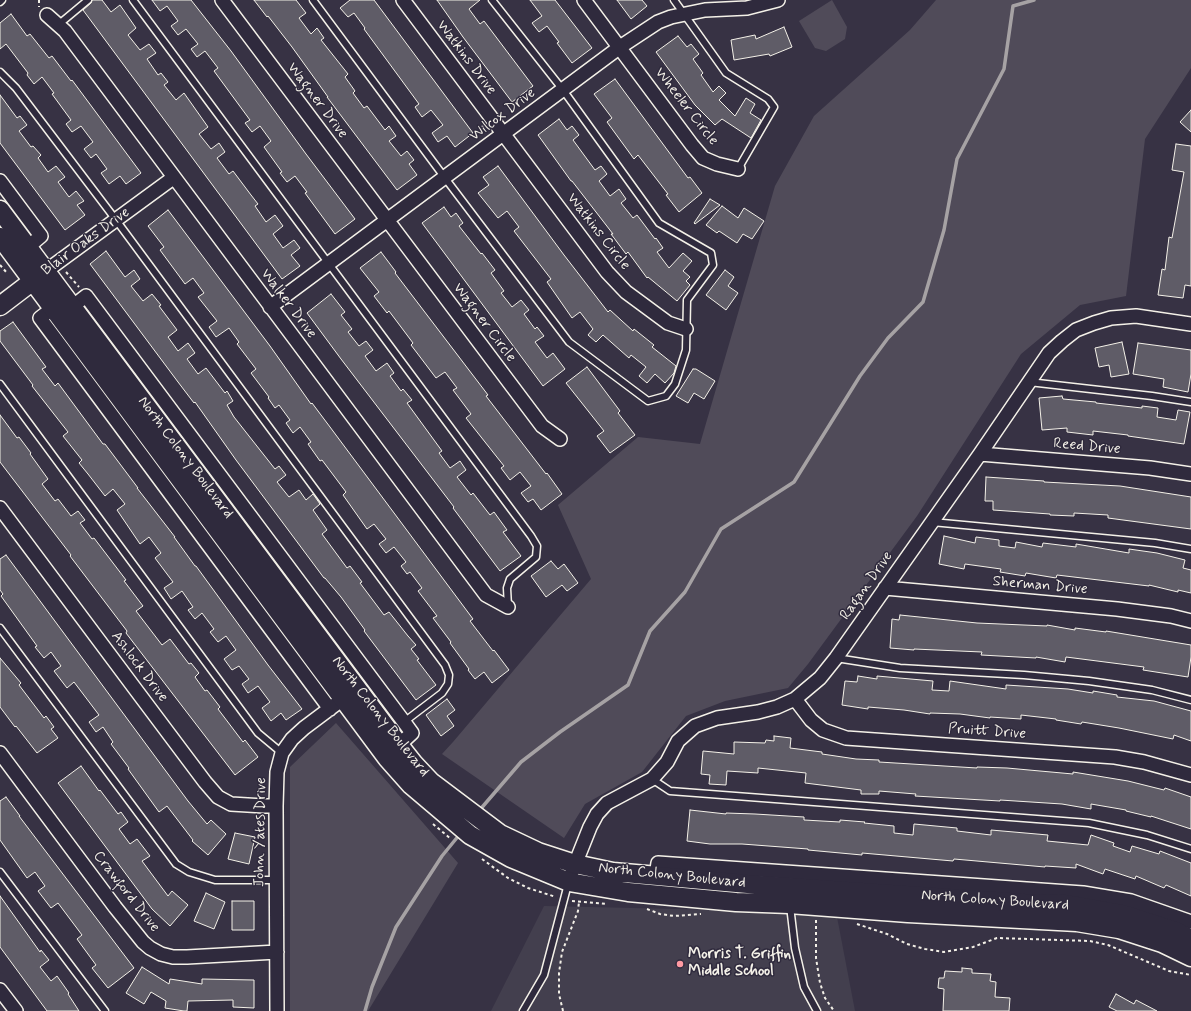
<!DOCTYPE html>
<html>
<head>
<meta charset="utf-8">
<style>
	body { margin:0 }
	canvas { display:block; background:#373244 }
</style>
</head>
<body>
<canvas width="1191" height="1011"></canvas>
<script>
const c = document.querySelector('canvas').getContext('2d');
c.lineJoin = 'round';
function paint(path, color) {
  c.fillStyle = color;
  c.fill(path, 'evenodd');
}
function poly(rows) {
  const path = new Path2D();
  for (const r of rows) {
    path.moveTo(r[0], r[1]);
    for (let i = 2; i < r.length; i += 2) path.lineTo(r[i], r[i + 1]);
  }
  return path;
}
function trace(path, color, width, dash) {
  c.strokeStyle = color;
  c.lineWidth = width;
  c.lineCap = dash ? 'butt' : 'round';
  c.setLineDash(dash || []);
  c.stroke(path);
}
function drawText(font, color, halo, rows, align = 'center') {
  c.font = font + ' Mynerve,sans-serif';
  c.lineWidth = 3;
  c.setLineDash([]);
  c.textBaseline = 'middle';
  c.strokeStyle = halo;
  c.fillStyle = color;
  for (const [text, x, y, turn = 0] of rows) {
    c.save();
    c.translate(x, y);
    c.rotate((+turn || 0) * Math.PI / 180);
    c.textAlign = isNaN(turn) ? turn : align;
    if (halo) c.strokeText(text, 0, 0);
    c.fillText(text, 0, 0);
    c.restore();
  }
}
paint(poly([
	[544,906,720,910,837,917,855,1011,491,1011]
]), '#433f4e');
paint(poly([
	[832,0,847,27,845,39,826,51,815,48,799,21],
	[936,0,1191,0,1191,68,1145,139,1126,296,1080,305,1021,354,917,516,808,664,788,688,725,701,686,716,642,772,585,804,564,838,442,754,453,742,591,579,558,505,638,437,700,444,775,186,814,116,910,30],
	[336,723,458,863,368,1011,290,1011,290,767]
]), '#504b59');
trace(poly([
	[478,812,521,762,560,732,628,685,650,631,685,592,721,529,794,482,860,376,888,338,923,302,944,230,957,159,1004,69,1013,6,1034,0],
	[365,1011,372,987,396,927,442,856,460,834]
]), '#a6a2a4', 3.5);
const building = poly([
	[92,0,102,0,111,12,120,5,136,28,128,35,140,50,149,44,156,53,147,59,158,75,161,73,168,82,164,85,176,100,184,93,208,127,199,134,211,149,219,143,225,152,217,158,229,174,233,171,251,195,258,204,255,206,266,222,275,215,283,226,273,234,283,248,294,240,300,248,291,255,300,266,282,279,83,10,91,3,92,0],
	[152,0,191,0,231,51,306,154,355,219,335,234,305,193,307,192,295,176,287,182,280,173,282,172,264,147,271,141,260,126,252,132,245,123,250,120,214,71,218,68,205,51,197,57,191,49,198,44,186,29,178,35,171,26,178,21,167,6,160,11,152,0],
	[254,0,296,0,306,13,299,18,311,34,317,28,324,38,321,40,348,74,345,77,355,91,353,93,364,108,367,106,385,130,389,126,396,136,389,141,401,156,407,151,414,160,409,164,417,175,397,190,327,97,328,97,292,47,268,16,267,17,254,0],
	[350,0,374,0,473,133,455,147,447,136,438,142,432,133,443,125,431,110,422,117,415,107,419,104,364,29,365,28,354,13,348,17,340,8,350,0],
	[437,0,480,0,469,9,480,24,484,21,533,86,512,102,463,37,437,0],
	[530,0,555,0,592,48,572,63,557,43,559,42,547,26,539,32,532,23,542,16,530,0],
	[617,0,642,0,647,6,631,19,617,0],
	[11,14,27,36,30,34,49,58,52,56,71,81,72,80,141,173,126,184,120,176,109,184,101,173,107,169,96,154,91,158,84,149,93,142,81,126,72,132,66,124,71,120,52,94,54,93,42,77,34,84,27,75,28,73,6,44,0,49,0,23,11,14],
	[784,27,792,47,770,56,769,54,734,60,731,40,755,35,756,39,784,27],
	[678,36,687,47,691,44,699,54,693,59,703,73,701,75,713,92,719,86,726,93,719,100,735,116,746,98,755,104,750,113,761,120,751,138,722,119,715,125,695,105,656,52,678,36],
	[615,79,688,178,690,177,702,193,679,212,666,195,668,194,638,155,634,159,607,122,612,118,594,94,615,79],
	[0,95,17,118,20,116,27,125,19,131,31,147,33,146,41,155,38,158,48,172,56,166,65,177,58,182,69,197,76,191,84,201,77,205,85,215,65,230,0,143,0,95],
	[1191,110,1191,132,1180,122,1191,110],
	[559,119,567,130,572,126,579,135,573,140,595,170,601,166,607,174,599,181,610,196,619,189,626,199,621,203,633,218,637,215,655,239,656,238,663,248,657,252,669,268,683,253,692,261,683,271,690,277,686,281,690,285,677,301,648,277,647,278,628,252,626,254,611,234,613,234,572,181,571,181,538,135,559,119],
	[1176,144,1191,146,1191,286,1185,285,1183,298,1158,295,1162,269,1165,270,1169,237,1172,238,1184,172,1172,170,1176,144],
	[498,166,564,255,608,312,610,310,633,331,634,329,654,345,652,347,676,366,674,373,665,383,655,374,647,383,639,376,646,367,631,355,629,358,603,335,596,342,588,335,593,329,580,312,572,318,547,282,551,279,514,231,519,227,507,211,498,218,478,193,489,185,483,177,498,166],
	[710,199,720,205,695,224,694,223,710,199],
	[722,206,738,218,744,208,764,221,752,239,743,234,737,243,719,231,717,233,706,225,722,206],
	[444,207,451,217,456,213,463,223,459,226,481,254,482,253,495,270,491,273,504,291,501,293,512,307,521,300,529,310,524,314,535,329,537,327,544,336,535,342,547,358,553,353,565,369,543,386,422,223,444,207],
	[168,210,270,346,311,404,312,403,330,427,473,619,470,621,493,651,494,650,509,670,492,683,484,672,475,679,468,670,469,669,450,643,451,642,433,618,437,616,418,591,422,588,410,572,407,574,401,566,406,562,394,547,386,553,379,544,386,539,374,524,367,529,343,495,346,492,322,460,320,461,308,444,311,442,300,427,293,433,286,423,290,420,279,405,275,408,268,398,269,397,251,373,256,369,237,344,239,342,229,328,216,337,209,327,217,321,198,297,204,293,193,278,185,284,160,250,164,247,148,226,168,210],
	[106,251,125,277,134,270,140,279,131,286,143,301,152,294,161,305,159,306,177,330,168,337,178,351,188,343,195,353,187,359,198,374,206,368,225,393,227,391,233,401,227,405,234,417,275,469,279,466,286,475,277,482,289,497,299,490,306,500,313,494,320,504,313,510,327,530,322,534,347,568,350,566,362,582,360,583,384,615,389,612,408,636,416,645,411,649,419,659,417,660,436,685,416,700,364,631,365,630,341,597,325,578,324,578,236,460,195,402,194,403,178,382,90,264,106,251],
	[381,252,396,272,395,273,488,395,486,396,546,474,547,473,562,494,541,510,533,499,528,502,521,493,531,486,520,472,510,480,501,468,504,466,466,418,471,414,453,390,457,388,445,372,436,378,411,345,413,343,389,311,387,313,374,296,379,292,360,268,381,252],
	[725,270,734,277,728,286,738,293,726,310,706,295,725,270],
	[331,294,345,312,341,315,352,329,348,332,359,346,366,341,373,350,365,356,376,371,387,363,394,373,390,376,401,391,403,389,412,400,407,403,442,451,439,453,450,468,460,461,466,470,457,477,471,495,473,493,490,515,494,512,507,530,503,532,521,556,500,571,453,508,454,507,341,359,307,313,331,294],
	[13,322,46,367,42,369,55,386,58,383,103,444,105,444,138,488,137,488,175,537,174,537,195,566,196,566,268,665,302,709,286,720,281,713,271,721,262,708,270,702,258,686,248,693,242,684,249,679,239,666,232,670,224,659,236,650,226,636,218,642,210,632,214,629,202,613,195,619,188,610,193,607,182,591,171,599,164,588,173,582,155,558,161,553,149,537,140,544,117,510,125,504,113,489,105,496,88,474,79,463,82,460,63,436,68,432,32,386,33,385,0,341,0,331,13,322],
	[1122,342,1129,374,1111,377,1109,365,1099,367,1095,348,1122,342],
	[1138,343,1191,350,1191,374,1188,392,1163,387,1164,379,1133,374,1138,343],
	[587,367,620,411,618,413,635,435,610,453,597,436,604,431,566,383,587,367],
	[693,369,696,369,715,381,704,399,694,393,688,403,676,396,693,369],
	[1062,396,1063,399,1096,402,1096,403,1142,408,1142,406,1158,408,1157,417,1176,420,1178,410,1190,412,1184,444,1128,436,1128,435,1093,431,1093,435,1067,432,1067,428,1042,430,1039,398,1062,396],
	[0,415,17,438,19,437,31,453,30,454,48,479,42,484,55,501,58,499,71,516,78,511,85,520,80,523,92,539,94,538,126,580,124,581,143,606,136,611,162,645,170,639,189,664,191,663,199,673,195,677,205,691,207,690,220,707,218,709,243,742,245,740,258,757,235,775,126,633,127,631,70,556,71,555,0,462,0,415],
	[986,477,1044,481,1044,482,1120,486,1191,497,1191,529,1108,518,1108,515,1074,513,1074,516,1050,515,1050,514,993,510,993,501,985,501,986,477],
	[944,536,975,543,976,537,999,540,999,546,1015,548,1016,542,1042,547,1043,543,1076,547,1076,544,1129,553,1129,549,1157,553,1185,560,1183,568,1191,570,1191,593,1178,590,1178,592,1149,585,1149,586,1057,575,1056,578,1026,573,1025,576,1000,572,1001,569,965,564,964,569,939,564,944,536],
	[6,555,188,801,207,824,211,820,226,834,208,855,192,841,193,840,167,806,159,812,128,769,129,768,111,744,113,742,103,727,96,732,89,722,99,715,74,682,67,688,54,671,61,666,51,652,44,658,35,647,37,646,1,596,3,594,0,590,0,559,6,555],
	[551,561,558,569,564,564,578,583,567,591,562,585,546,597,531,576,551,561],
	[900,615,977,623,1047,626,1047,625,1075,630,1075,628,1106,632,1106,631,1191,645,1191,657,1188,677,1143,670,1144,667,1066,657,1065,662,1036,657,1036,658,981,655,982,652,914,649,914,650,890,648,892,619,899,620,900,615],
	[0,658,21,683,19,685,44,718,46,716,54,727,51,729,58,738,37,753,16,726,15,727,0,707,0,658],
	[858,676,877,679,877,676,933,681,932,690,949,691,950,681,1006,689,1006,685,1068,689,1093,693,1093,691,1117,695,1117,697,1154,701,1191,711,1191,741,1174,735,1173,739,1119,728,1082,722,1081,724,1056,720,1056,719,1021,715,1021,719,990,717,990,718,960,714,930,713,930,714,904,710,868,707,868,709,842,705,845,681,857,682,858,676],
	[447,699,455,710,447,716,454,726,441,736,426,715,447,699],
	[774,736,791,738,790,748,822,752,822,754,856,759,879,760,879,762,977,768,977,767,1007,768,1073,774,1073,772,1128,781,1164,790,1165,788,1191,797,1191,829,1151,816,1151,817,1126,811,1126,810,1091,804,1091,809,1062,804,1000,800,1000,801,915,796,916,794,879,791,879,794,861,794,861,790,805,783,806,773,758,768,758,773,727,771,726,785,709,784,710,775,701,774,703,751,734,754,734,742,765,743,766,740,774,741,774,736],
	[81,766,99,791,100,790,118,814,121,812,128,822,119,829,130,844,137,839,150,856,142,861,168,896,172,891,188,905,170,926,152,909,58,783,81,766],
	[6,797,20,816,19,816,134,968,108,988,92,968,96,965,77,939,82,935,58,903,51,908,38,891,45,886,35,872,27,878,0,840,0,801,6,797],
	[690,810,726,814,726,813,755,814,804,817,804,820,840,822,840,820,865,822,864,823,894,826,894,833,913,835,914,824,957,828,957,831,991,835,991,830,1048,835,1047,841,1088,845,1091,835,1114,843,1113,846,1130,852,1132,846,1159,854,1160,851,1191,863,1191,896,1166,885,1164,888,1136,876,1135,879,1105,869,1103,874,1076,864,1076,868,1045,866,1045,867,954,859,953,861,862,853,862,855,808,850,808,849,742,844,710,844,687,841,690,810],
	[235,833,255,837,249,864,228,859,235,833],
	[206,893,225,902,214,929,194,921,206,893],
	[0,896,40,952,41,950,49,960,40,967,51,981,57,976,69,993,68,994,79,1011,47,1011,0,947,0,896],
	[232,901,254,901,254,930,232,930,232,901],
	[142,967,169,984,170,979,202,984,202,979,254,980,254,1008,233,1007,233,1000,188,1001,187,1011,184,1011,165,1008,166,1001,151,992,144,1004,126,993,142,967],
	[962,968,972,969,972,973,991,974,990,981,996,982,995,997,1010,998,1009,1011,943,1011,944,989,938,988,939,978,944,978,945,971,962,972,962,968],
	[1116,994,1134,1004,1136,1000,1157,1011,1117,1011,1109,1007,1116,994]
]);
paint(building, '#5f5c67');
trace(building, '#f4f1e8', 1);
const lane = poly([
	[133,0,531,536,537,546,536,557,510,579,507,588,508,607],
	[313,0,445,178,569,342,648,401,666,396,675,384,686,350,687,300,713,265,711,253,659,223,563,90,492,0],
	[674,0,726,73,768,99,774,107,738,169],
	[0,2,2,0],
	[58,25,88,0],
	[0,72,16,88,116,220,445,665,449,675,448,684,442,693,404,722],
	[1029,382,1152,396,1191,402],
	[0,384,258,733,282,753],
	[932,522,1155,543,1191,549],
	[0,628,176,864,189,872,215,880,276,880],
	[836,658,900,668,1024,675,1089,681,1152,690,1191,700],
	[652,779,670,791,1089,823,1147,835,1191,849],
	[0,872,105,1011],
	[790,906,795,948,804,987,817,1011],
	[523,1011,544,975,568,884]
]);
const street = poly([
	[222,0,542,426,560,439],
	[403,0,607,272,626,292,668,323,686,329],
	[584,0,692,145,703,158,717,164,738,169],
	[47,15,65,31,486,595,508,607],
	[0,181,41,236,28,247],
	[46,271,173,178],
	[72,307,86,296,404,722,412,733,399,745],
	[270,307,620,47,658,22,671,17,705,10,747,8,778,0],
	[53,308,40,318,330,709],
	[980,454,1150,468,1191,474],
	[0,508,136,690,205,782,218,797,231,804,264,806,276,806],
	[885,588,1117,609,1171,616,1191,621],
	[795,699,811,720,823,730,846,738,1115,757,1144,762,1191,775],
	[0,753,115,907,143,942,150,948,161,954,173,957,187,957,277,952],
	[572,872,590,827,597,814,607,803,652,779,667,762,678,741,695,726,717,718,758,712,777,707,795,699,820,678,836,658,980,454,1049,353,1062,341,1076,330,1094,323,1111,318,1136,316,1191,324],
	[656,876,658,863,1083,893,1131,901,1191,922],
	[0,990,16,1011],
	[277,1011,276,806,277,772,282,753,292,739,304,728,336,704]
]);
const secondary = poly([
	[0,210,399,745,414,764,431,782,500,834,538,852,575,864,613,872,759,885,1025,903,1067,904,1123,914,1176,931,1191,939],
	[0,237,387,758,411,785,470,835,511,858,569,882,628,892,736,902,789,904,908,913,1077,922,1119,929,1162,943,1191,957],
	[0,306,42,274]
]);
trace(lane, '#f4f1e8', 9);
trace(street, '#f4f1e8', 16);
trace(secondary, '#f4f1e8', 21);
trace(poly([
	[39,0,39,7],
	[0,265,7,273],
	[66,272,79,287],
	[433,824,451,839],
	[482,859,508,878,528,888,556,897],
	[572,901,607,904],
	[647,909,660,914,674,916,701,914],
	[816,920,816,958,820,983,825,998,834,1011],
	[857,924,887,934,907,944,925,949,944,952,973,947,997,938,1090,941,1108,945,1169,971,1191,975],
	[563,1011,559,994,559,973,562,952,578,911,579,902]
]), '#f4f1e8', 2, [3, 3]);
trace(lane, '#2f2a3d', 6);
trace(street, '#2f2a3d', 13);
trace(secondary, '#2f2a3d', 18);
for (const [x, y, r, color] of [
	[680,964,4,"#ff9aa2"]
]) {
  const dot = new Path2D();
  dot.arc(x, y, r, 0, 2 * Math.PI);
  c.fillStyle = color;
  c.fill(dot);
  trace(dot, '#2f2a3d', 1.5);
}
drawText('15px', '#f4f1e8', '#2f2a3d', [
	["Watkins Drive",466,58,53],
	["Wagner Drive",317,101,53],
	["Wheeler Circle",686,107,52],
	["Wilcox Drive",503,115,-37],
	["Watkins Circle",598,232,52],
	["Blair Oaks Drive",86,242,-36],
	["Walker Drive",288,304,53],
	["Wagner Circle",484,323,53],
	["Reed Drive",1087,447,5],
	["North Colony Boulevard",185,458,53],
	["Ragan Drive",867,586,-55],
	["Sherman Drive",1040,586,5],
	["Ashlock Drive",139,667,53],
	["North Colony Boulevard",380,717,52],
	["Pruitt Drive",987,732,4],
	["John Yates Drive",261,832,-89],
	["North Colony Boulevard",672,876,6],
	["Crawford Drive",126,892,52],
	["North Colony Boulevard",995,901,4]
]);
drawText('bold 15px', '#f4f1e8', '#2f2a3d', [
	["Morris T. Griffin",688,955],
	["Middle School",688,972]
], 'left');
</script>
</body>
</html>
